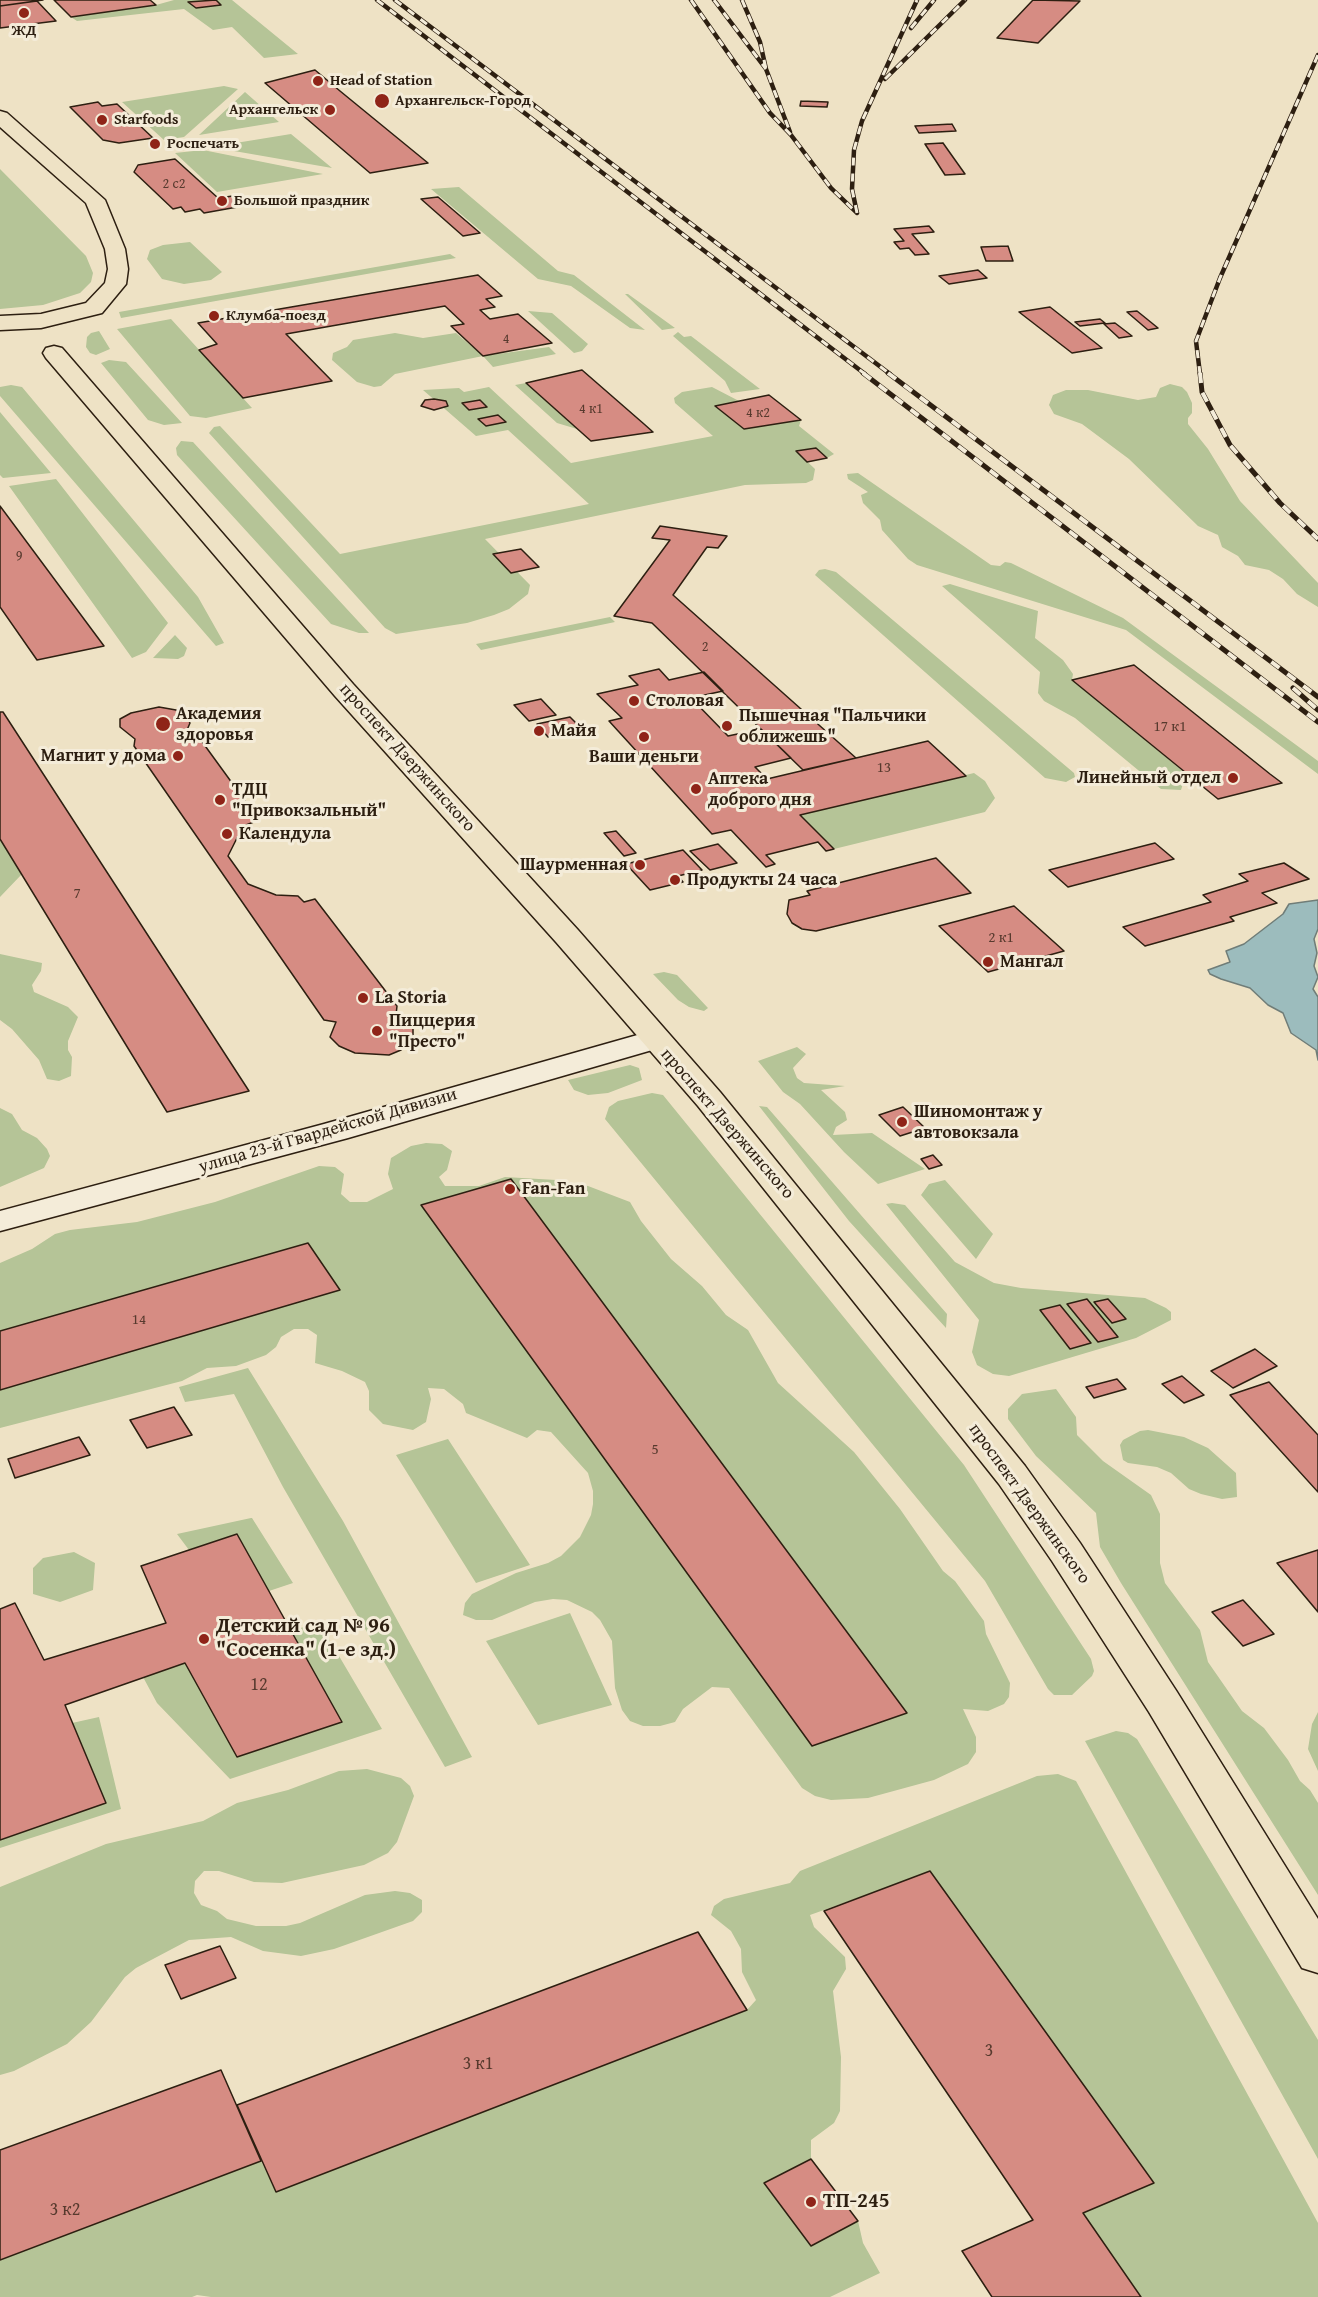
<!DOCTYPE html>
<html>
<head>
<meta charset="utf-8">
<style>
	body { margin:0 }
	canvas { display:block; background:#eee2c5 }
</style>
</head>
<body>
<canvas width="1318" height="2297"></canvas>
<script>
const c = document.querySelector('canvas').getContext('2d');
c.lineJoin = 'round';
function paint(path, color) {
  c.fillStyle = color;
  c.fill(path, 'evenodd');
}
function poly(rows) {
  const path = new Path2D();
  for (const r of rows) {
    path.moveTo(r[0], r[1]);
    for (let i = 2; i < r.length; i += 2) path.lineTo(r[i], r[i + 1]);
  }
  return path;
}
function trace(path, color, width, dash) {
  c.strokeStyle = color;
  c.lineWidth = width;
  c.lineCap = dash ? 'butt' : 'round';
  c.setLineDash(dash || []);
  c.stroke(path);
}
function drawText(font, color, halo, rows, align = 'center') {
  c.font = font + ' "Gentium Book Plus",serif';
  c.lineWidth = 6;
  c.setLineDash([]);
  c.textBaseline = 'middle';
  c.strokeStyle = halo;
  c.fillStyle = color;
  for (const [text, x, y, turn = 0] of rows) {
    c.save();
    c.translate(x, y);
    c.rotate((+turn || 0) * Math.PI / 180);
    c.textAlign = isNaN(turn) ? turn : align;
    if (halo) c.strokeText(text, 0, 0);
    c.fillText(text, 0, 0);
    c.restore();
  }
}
paint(poly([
	[174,0,232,0,298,54,264,58,232,27,213,30,184,9,77,21,71,17,156,5],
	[224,86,238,89,184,137,164,140,122,102],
	[245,92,279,122,199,135],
	[291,134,332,168,211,147],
	[203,150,323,174,217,192,175,153],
	[0,169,86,256,93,273,91,282,80,293,43,305,0,309],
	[459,187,558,271,574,275,645,330,630,328,571,286,538,279,431,189],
	[190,242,222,272,211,280,184,284,162,279,147,259,150,250,163,245],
	[450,254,456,258,121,318,119,312],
	[625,294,628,294,675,328,662,330],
	[528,311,552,313,588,344,582,351,574,353],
	[171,319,252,408,206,418,190,416,117,329],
	[99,331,110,349,96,355,90,353,86,347,87,337,91,333],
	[678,332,684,337,691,336,760,389,731,393,725,381,673,336],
	[395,333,423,338,456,333,483,356,549,347,556,354,493,367,483,356,395,374,381,386,374,387,357,382,332,360,333,353,347,347,353,340],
	[109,360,126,362,182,423,164,425,148,420,101,363],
	[526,383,577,429,557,423,515,385],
	[1170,384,1182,387,1187,392,1192,403,1192,413,1188,418,1188,424,1208,449,1240,501,1318,583,1318,607,1297,594,1283,579,1269,570,1245,565,1238,556,1222,547,1218,535,1198,526,1129,459,1082,424,1054,414,1049,405,1053,395,1066,390,1088,390,1138,400,1156,397,1160,388],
	[11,385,22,387,198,597,224,643,216,646,0,396,0,387],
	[489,387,571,463,713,436,675,403,674,398,682,392,712,387,739,401,716,406,744,429,801,420,799,426,834,454,827,458,816,448,796,451,815,469,813,480,806,483,745,485,485,539,530,585,528,594,509,609,494,615,467,623,396,634,385,628,209,433,214,427,220,426,340,554,589,504,508,430,476,436,423,390,459,388,464,392],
	[0,412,51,473,3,478,0,475],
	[181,441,193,442,369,633,359,633,331,624,177,455,176,448],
	[858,473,991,565,1000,566,1005,562,1011,563,1123,618,1318,761,1318,774,1126,630,917,565,908,559,882,530,880,520,863,503,861,495,868,492,848,479,847,474],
	[56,479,168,623,146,652,132,658,9,486],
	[825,569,836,572,1074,773,1075,777,1066,782,1045,778,815,575,819,570],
	[950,584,1038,611,1035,638,1063,660,1073,674,1072,680,1186,774,1181,790,1161,789,1075,718,1044,701,1038,693,1040,672,942,586],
	[610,617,615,622,481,650,476,644],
	[175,635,187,648,184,656,178,659,153,658],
	[974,773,985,781,995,798,985,812,834,849,800,815],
	[0,839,22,874,0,897],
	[0,954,42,963,41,971,32,985,34,992,68,1007,78,1017,68,1041,68,1050,72,1057,71,1076,59,1081,47,1079,39,1060,12,1029,0,1020],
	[664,972,677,975,708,1008,704,1011,689,1007,678,1000,653,974],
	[797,1047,806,1054,793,1068,797,1078,804,1083,845,1086,821,1090,845,1112,847,1120,836,1127,833,1135,872,1133,925,1169,878,1184,844,1152,800,1104,783,1092,758,1061],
	[630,1065,639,1068,642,1080,608,1093,588,1095,574,1090,568,1080],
	[652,1093,663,1095,964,1465,1091,1659,1094,1671,1092,1676,1072,1695,1054,1695,1048,1689,985,1581,605,1119,609,1107,618,1101],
	[759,1106,767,1107,947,1314,946,1328,849,1221],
	[0,1108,12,1114,22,1130,37,1138,47,1149,50,1156,44,1168,0,1187],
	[426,1143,442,1144,452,1151,447,1170,439,1177,445,1186,479,1186,505,1177,556,1180,588,1186,630,1202,641,1221,671,1259,702,1286,726,1315,748,1330,778,1383,854,1452,900,1509,943,1571,955,1581,984,1621,986,1634,1010,1683,1009,1697,1004,1704,988,1711,963,1709,976,1737,976,1752,968,1764,934,1780,868,1798,831,1800,815,1796,802,1788,729,1688,712,1687,683,1709,675,1722,660,1726,643,1726,630,1721,622,1710,615,1688,612,1641,600,1620,592,1612,567,1600,553,1599,535,1602,492,1620,476,1620,463,1615,465,1603,472,1594,516,1573,548,1563,561,1556,580,1537,591,1515,593,1504,593,1491,588,1473,551,1432,537,1430,527,1438,466,1413,463,1404,444,1389,428,1388,431,1399,426,1422,413,1430,383,1424,369,1410,369,1391,365,1382,342,1371,315,1363,317,1335,308,1329,294,1329,281,1337,276,1347,266,1355,236,1366,207,1368,182,1381,0,1428,0,1263,32,1249,55,1234,70,1230,137,1222,215,1202,319,1166,335,1167,344,1174,341,1194,350,1202,367,1202,393,1189,388,1174,391,1158,411,1146],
	[945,1180,993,1234,976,1259,921,1195,929,1184],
	[892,1203,905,1205,955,1262,994,1283,1021,1288,1145,1298,1166,1308,1171,1312,1171,1320,1136,1338,1009,1376,993,1374,977,1365,972,1352,979,1320,886,1204],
	[248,1368,343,1521,472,1757,445,1767,283,1487,234,1394,185,1402,179,1387],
	[1056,1389,1076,1417,1077,1435,1103,1461,1151,1495,1160,1514,1160,1563,1165,1583,1200,1630,1208,1662,1242,1711,1264,1728,1288,1760,1300,1781,1310,1790,1318,1803,1318,1895,1121,1583,1100,1547,1096,1513,1036,1456,1008,1419,1008,1409,1022,1394],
	[1148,1430,1184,1437,1208,1448,1236,1473,1237,1497,1222,1499,1201,1494,1189,1489,1171,1473,1157,1467,1128,1463,1123,1460,1120,1445,1123,1440,1140,1431],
	[448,1439,530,1565,476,1583,396,1455],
	[251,1518,252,1518,293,1583,269,1591,237,1534,189,1550,177,1534],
	[74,1552,95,1563,93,1590,60,1602,33,1594,33,1568,43,1558],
	[570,1613,612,1705,538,1725,486,1641],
	[319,1622,382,1729,230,1779,157,1703,143,1677,185,1663,238,1757,341,1722,291,1631],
	[1318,1712,1318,1771,1308,1749,1312,1724],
	[99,1717,121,1809,0,1848,0,1840,105,1803,72,1723],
	[1116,1731,1128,1733,1137,1739,1318,2040,1318,2159,1085,1741],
	[367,1769,401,1778,410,1786,414,1796,397,1842,388,1853,364,1865,282,1883,254,1882,219,1871,204,1871,195,1881,194,1893,201,1905,217,1911,227,1919,256,1926,286,1926,300,1923,365,1895,395,1891,410,1893,422,1900,422,1912,413,1921,334,1949,301,1956,263,1951,231,1937,189,1940,136,1968,125,1977,91,2022,67,2044,14,2071,0,2075,0,1887,106,1844,203,1821,237,1803,288,1790,339,1771],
	[1058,1774,1076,1781,1318,2223,1318,2297,1141,2297,1083,2213,1154,2182,930,1872,810,1915,814,1927,845,1957,846,1969,833,1991,841,2057,840,2111,834,2123,811,2140,811,2159,764,2183,811,2246,858,2221,863,2243,880,2273,830,2297,211,2297,197,2295,192,2297,0,2297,0,2260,261,2161,276,2192,747,2010,756,2000,742,1972,741,1949,731,1931,711,1915,714,1906,724,1899,790,1883,800,1871,1037,1776]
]), '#b5c497');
const water = poly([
	[1318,900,1318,929,1314,939,1317,953,1314,966,1318,977,1313,989,1318,997,1318,1060,1316,1050,1291,1033,1283,1013,1268,1005,1250,988,1221,979,1210,974,1208,970,1230,962,1226,951,1244,944,1283,914,1289,904,1318,900]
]);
paint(water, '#9cbcbd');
trace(water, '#707d78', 1.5);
const building = poly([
	[0,0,43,0,0,6,0,0],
	[54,0,150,0,156,5,71,17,54,0],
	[216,0,221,5,196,8,188,2,216,0],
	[1033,0,1080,1,1038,43,997,38,1033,0],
	[37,1,56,21,0,28,0,6,37,1],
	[315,70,340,91,428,163,370,173,265,83,315,70],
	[801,101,828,102,827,107,800,106,801,101],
	[98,102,102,106,117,104,153,138,119,143,103,140,70,107,98,102],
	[952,124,956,131,919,133,915,126,952,124],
	[943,143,965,174,945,175,925,144,943,143],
	[175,159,218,198,233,196,243,206,204,213,200,209,185,212,181,207,173,209,134,172,138,165,175,159],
	[438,197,480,233,463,236,421,199,438,197],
	[929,226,934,232,912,234,929,254,915,255,909,248,900,249,894,242,904,241,894,229,929,226],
	[1008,246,1013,261,986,261,981,247,1008,246],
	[978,270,987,278,949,284,939,276,978,270],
	[478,275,502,296,486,299,495,307,480,310,490,319,518,314,552,343,483,356,451,326,464,324,445,306,286,334,332,381,243,398,199,350,217,344,198,323,478,275],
	[1050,307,1102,348,1072,353,1019,312,1050,307],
	[1137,311,1158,328,1148,330,1127,312,1137,311],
	[1100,319,1105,323,1080,326,1075,322,1100,319],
	[1115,323,1132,336,1119,338,1104,324,1115,323],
	[582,370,644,424,653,432,591,441,526,383,582,370],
	[769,395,801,420,744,429,715,406,769,395],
	[434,399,446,401,448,406,434,410,421,406,425,400,434,399],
	[480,400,487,407,469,410,462,403,480,400],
	[498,415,506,422,486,426,478,419,498,415],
	[816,448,827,458,807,462,796,451,816,448],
	[0,506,104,646,37,660,0,607,0,506],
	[660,526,727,536,718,548,707,547,673,595,856,758,803,770,652,623,614,616,670,540,652,538,660,526],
	[521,549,539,567,511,573,493,554,521,549],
	[1134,665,1270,774,1282,783,1218,799,1072,680,1134,665],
	[659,669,669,680,704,672,723,691,691,698,728,736,761,729,791,758,755,767,767,779,928,741,966,776,800,815,834,849,826,851,818,842,766,855,775,864,766,867,731,830,712,834,609,721,622,718,597,694,638,685,629,676,659,669],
	[541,699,556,715,529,721,514,705,541,699],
	[159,707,176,710,186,716,190,723,187,730,195,732,259,820,246,825,251,831,237,838,228,856,248,884,276,895,298,896,304,902,315,899,397,1006,396,1015,413,1026,413,1035,401,1050,389,1055,355,1053,339,1046,330,1037,336,1022,324,1020,134,746,135,739,120,727,120,719,131,713,159,707],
	[0,712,3,712,249,1091,167,1112,0,839,0,712],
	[570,717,582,729,548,737,537,724,570,717],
	[616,831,636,853,624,856,604,833,616,831],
	[1155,843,1174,859,1068,887,1049,870,1155,843],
	[718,844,737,863,710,870,690,851,718,844],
	[683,850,702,870,678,876,683,882,650,890,626,864,683,850],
	[936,858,971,893,816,931,802,929,792,923,787,914,789,900,810,895,807,891,936,858],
	[1284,863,1309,879,1262,893,1277,903,1230,917,1234,921,1145,946,1123,927,1211,902,1203,895,1248,881,1239,874,1284,863],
	[1014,906,1064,951,988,972,939,926,1014,906],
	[903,1107,925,1128,900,1136,879,1115,903,1107],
	[933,1155,942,1165,929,1169,921,1159,933,1155],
	[511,1179,517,1187,907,1713,812,1746,421,1205,511,1179],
	[308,1243,340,1290,0,1390,0,1331,308,1243],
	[1087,1299,1118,1337,1098,1342,1067,1304,1087,1299],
	[1108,1299,1126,1319,1112,1323,1094,1302,1108,1299],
	[1060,1305,1091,1343,1070,1349,1040,1310,1060,1305],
	[1255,1349,1277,1366,1233,1388,1211,1371,1255,1349],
	[1182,1376,1204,1395,1184,1403,1162,1384,1182,1376],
	[1117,1379,1126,1389,1094,1398,1086,1387,1117,1379],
	[1269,1382,1318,1435,1318,1492,1230,1395,1269,1382],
	[174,1407,192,1435,147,1448,130,1420,174,1407],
	[79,1437,90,1455,15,1478,8,1459,79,1437],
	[237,1534,342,1722,237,1757,185,1663,65,1705,106,1803,0,1840,0,1609,15,1603,44,1660,166,1623,141,1566,237,1534],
	[1318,1550,1318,1612,1277,1563,1318,1550],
	[1243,1600,1274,1634,1243,1646,1212,1612,1243,1600],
	[930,1871,1154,2183,1083,2213,1141,2297,992,2297,962,2251,1033,2220,824,1911,930,1871],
	[698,1932,747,2010,276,2192,237,2105,698,1932],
	[220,1946,236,1978,181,1999,165,1965,220,1946],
	[221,2070,261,2161,0,2260,0,2150,221,2070],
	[811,2159,858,2221,811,2246,764,2183,811,2159]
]);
paint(building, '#d68c83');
trace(building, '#2d1f11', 1.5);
const secondary = poly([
	[655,1030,666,1032,671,1039,666,1046,348,1138,0,1231,0,1211,324,1124,655,1030]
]);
const primary = poly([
	[0,111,7,113,105,200,125,249,128,269,126,284,102,313,41,328,0,330,0,316,41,314,86,303,105,283,108,269,105,249,86,203,0,127,0,111],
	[54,346,62,348,353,684,578,930,720,1092,1025,1466,1080,1543,1177,1692,1318,1919,1318,1973,1302,1968,1149,1712,1052,1561,999,1484,698,1106,556,942,335,696,46,358,43,353,46,348,54,346]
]);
trace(secondary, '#2d1f11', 3);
trace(primary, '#2d1f11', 3);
paint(secondary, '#f4ecd9');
paint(primary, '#eee2c5');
const railFar1 = poly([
	[377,0,865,374],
	[395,0,890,374],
	[691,0,770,113,791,135,831,188,857,213],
	[714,0,766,69],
	[742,0,760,42,766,69,790,132],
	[911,28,934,0],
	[885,79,965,0],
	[857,213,852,189,854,150,862,121,917,0],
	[1200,374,1196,341,1220,278,1318,55]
]);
const rail = poly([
	[863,373,1318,722],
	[888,373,1318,697],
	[1200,373,1202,392,1230,445,1280,503,1318,539],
	[1293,688,1318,710]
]);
trace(railFar1, '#2d1f11', 4.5);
trace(rail, '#2d1f11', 5);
trace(railFar1, '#f4ecd9', 3, [8]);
trace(rail, '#f4ecd9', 4, [10]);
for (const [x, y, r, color] of [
	[24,13,6,"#8f2418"],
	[318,81,6,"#8f2418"],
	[382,101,8,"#8f2418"],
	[330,110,6,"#8f2418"],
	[102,120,6,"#8f2418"],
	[155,144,6,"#8f2418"],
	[222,201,6,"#8f2418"],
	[214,316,6,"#8f2418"],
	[634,701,6,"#8f2418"],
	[163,724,8,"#8f2418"],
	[727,726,6,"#8f2418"],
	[539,731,6,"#8f2418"],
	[644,737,6,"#8f2418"],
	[178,756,6,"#8f2418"],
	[1233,778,6,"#8f2418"],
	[696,789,6,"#8f2418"],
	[220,800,6,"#8f2418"],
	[227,834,6,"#8f2418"],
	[640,865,6,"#8f2418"],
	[675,880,6,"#8f2418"],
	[988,962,6,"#8f2418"],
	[363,998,6,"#8f2418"],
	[377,1031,6,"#8f2418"],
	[902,1122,6,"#8f2418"],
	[510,1189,6,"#8f2418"],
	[204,1639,6,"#8f2418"],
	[811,2202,6,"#8f2418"]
]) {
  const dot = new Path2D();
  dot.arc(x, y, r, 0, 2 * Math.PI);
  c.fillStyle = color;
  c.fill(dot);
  trace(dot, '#f4ecd9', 2);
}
drawText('14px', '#573a2e', null, [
	["2 с2",174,184],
	["4",506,339],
	["4 к1",591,409],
	["4 к2",758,413],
	["9",19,556],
	["2",705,647]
]);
drawText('bold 15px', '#2d1f11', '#f4ecd9', [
	["ЖД",24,31,"center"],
	["Head of Station",330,81],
	["Архангельск-Город",395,101],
	["Архангельск",318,110,"right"],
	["Starfoods",114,120],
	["Роспечать",167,144],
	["Большой праздник",234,201],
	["Клумба-поезд",226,316]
], 'left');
drawText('15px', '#573a2e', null, [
	["17 к1",1170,727],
	["13",884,768],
	["7",77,894],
	["2 к1",1001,938],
	["14",139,1320],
	["5",655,1450]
]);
drawText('bold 18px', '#2d1f11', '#f4ecd9', [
	["Столовая",646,701],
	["Академия",176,714],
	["здоровья",176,735],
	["Пышечная \"Пальчики",739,716],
	["оближешь\"",739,737],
	["Майя",551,731],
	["Магнит у дома",166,756,"right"],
	["Ваши деньги",644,757,"center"],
	["Линейный отдел",1221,778,"right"],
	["Аптека",708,779],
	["доброго дня",708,800],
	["ТДЦ",232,790],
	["\"Привокзальный\"",232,811],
	["Календула",239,834],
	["Шаурменная",628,865,"right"],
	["Продукты 24 часа",687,880],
	["Мангал",1000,962],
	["La Storia",375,998],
	["Пиццерия",389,1021],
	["\"Престо\"",389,1042],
	["Шиномонтаж у",914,1112],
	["автовокзала",914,1133],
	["Fan-Fan",522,1189]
], 'left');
drawText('18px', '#2d1f11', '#f4ecd9', [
	["проспект Дзержинского",407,758,48],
	["проспект Дзержинского",727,1124,49],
	["улица 23-й Гвардейской Дивизии",328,1131,-16],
	["проспект Дзержинского",1029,1504,54]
]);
drawText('18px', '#573a2e', null, [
	["12",259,1685],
	["3",989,2051],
	["3 к1",478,2064],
	["3 к2",65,2210]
]);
drawText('bold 21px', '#2d1f11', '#f4ecd9', [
	["Детский сад № 96",216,1627],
	["\"Сосенка\" (1-е зд.)",216,1651],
	["ТП-245",823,2202]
], 'left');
</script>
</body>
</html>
